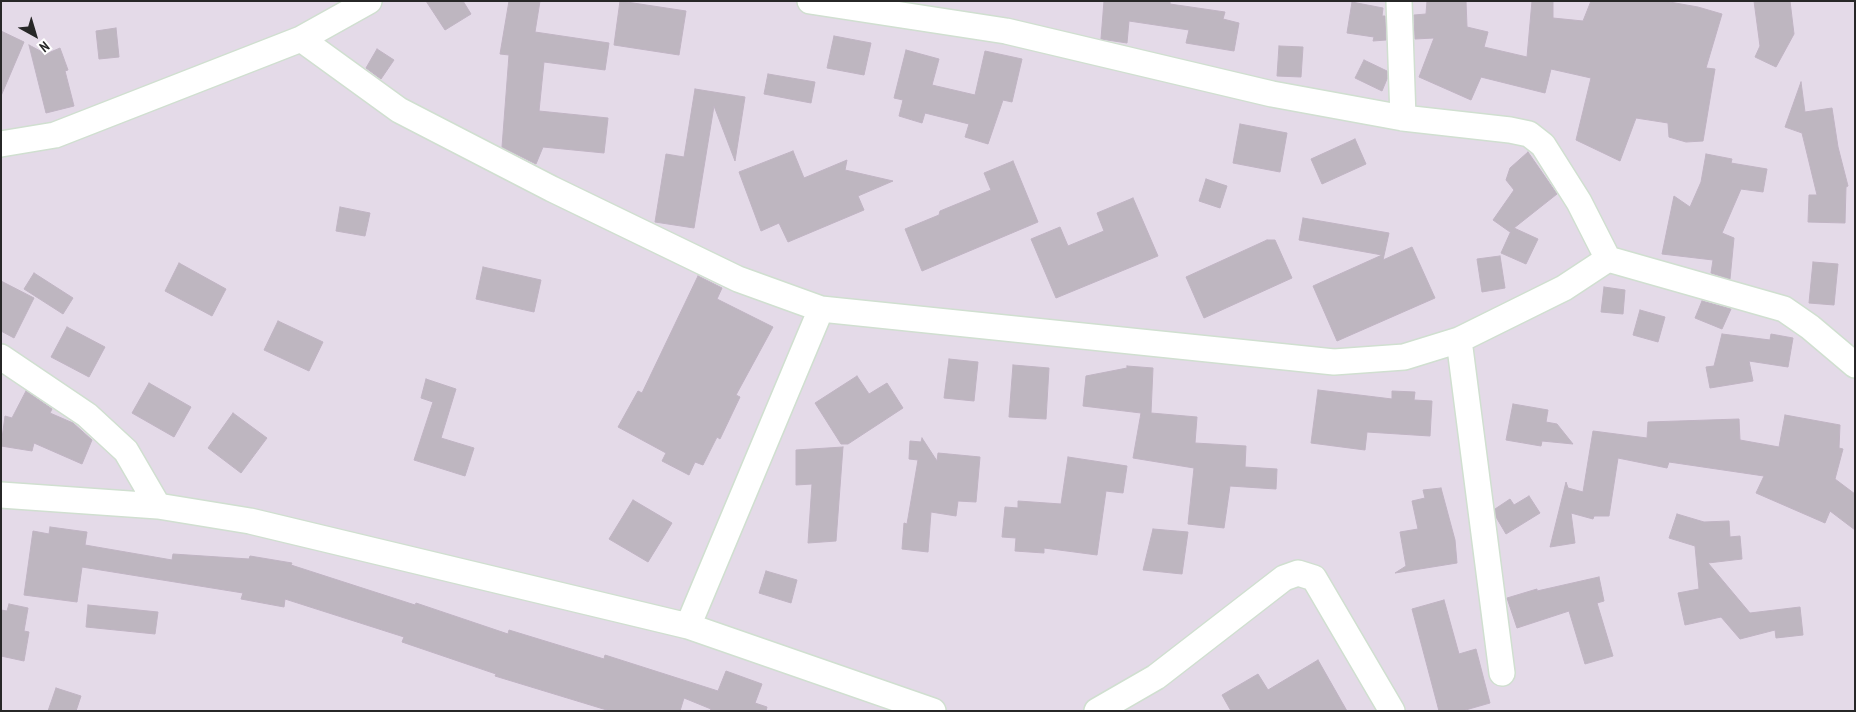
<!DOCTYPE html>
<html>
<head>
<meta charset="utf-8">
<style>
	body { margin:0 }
	#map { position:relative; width:1856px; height:712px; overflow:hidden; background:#e4dae8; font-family:"PT Sans Narrow",sans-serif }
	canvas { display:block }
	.frame { position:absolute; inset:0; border:2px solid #272727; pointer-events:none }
	.north { position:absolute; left:10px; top:10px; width:50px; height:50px; -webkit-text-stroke:4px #fff; paint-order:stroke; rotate:141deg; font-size:14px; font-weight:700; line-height:20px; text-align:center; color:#272727 }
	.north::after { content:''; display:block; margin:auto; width:18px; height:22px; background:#272727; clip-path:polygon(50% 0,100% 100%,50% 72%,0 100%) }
</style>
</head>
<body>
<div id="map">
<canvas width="1856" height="712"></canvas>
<div class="frame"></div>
<div class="north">N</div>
</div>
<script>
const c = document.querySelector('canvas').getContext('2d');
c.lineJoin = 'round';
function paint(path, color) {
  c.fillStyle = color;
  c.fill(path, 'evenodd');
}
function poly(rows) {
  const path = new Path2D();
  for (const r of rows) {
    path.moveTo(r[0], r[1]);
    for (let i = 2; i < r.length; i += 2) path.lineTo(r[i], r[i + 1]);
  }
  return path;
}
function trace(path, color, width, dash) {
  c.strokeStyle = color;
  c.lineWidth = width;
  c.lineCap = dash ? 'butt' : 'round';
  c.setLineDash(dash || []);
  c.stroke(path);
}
const building = poly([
	[426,1,463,1,471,14,445,30,426,1],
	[509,1,540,1,535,32,609,43,605,70,544,62,539,111,608,118,604,153,543,147,536,164,502,147,509,55,500,54,509,1],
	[620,1,686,11,679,55,614,45,620,1],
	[1104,1,1170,1,1170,4,1225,12,1223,19,1239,23,1234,51,1186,43,1189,30,1129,21,1127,43,1101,39,1104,1],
	[1427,1,1466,1,1467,27,1488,32,1484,47,1527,57,1532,1,1553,1,1553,18,1583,21,1591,1,1664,1,1698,7,1722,14,1706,68,1715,69,1703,141,1686,142,1669,137,1668,123,1636,118,1620,161,1576,140,1591,78,1551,69,1545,93,1481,77,1471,100,1419,77,1434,38,1415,39,1414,15,1426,14,1427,1],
	[1754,1,1790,1,1794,34,1776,67,1755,57,1760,46,1754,1],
	[1352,2,1383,8,1382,16,1385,16,1386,40,1373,41,1374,37,1347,33,1352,2],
	[116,28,119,57,99,59,96,31,116,28],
	[1,31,24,42,1,96,1,31],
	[834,36,871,43,864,75,827,68,834,36],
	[29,45,46,54,60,48,68,70,65,71,74,106,46,113,29,45],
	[1279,46,1303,47,1301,77,1277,76,1279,46],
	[377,49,394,60,381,79,366,68,377,49],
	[906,50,939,59,932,85,975,95,985,51,1022,59,1012,102,1003,100,988,144,965,137,969,124,925,113,922,123,899,116,903,100,894,98,906,50],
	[1364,60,1387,71,1387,79,1382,91,1355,78,1364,60],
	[768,74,815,82,811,103,764,94,768,74],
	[1801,82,1805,112,1832,108,1838,147,1848,186,1846,187,1845,223,1808,222,1809,195,1817,195,1802,133,1785,127,1801,82],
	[695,89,745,97,735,161,714,106,694,228,655,222,666,154,684,157,695,89],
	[1240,124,1287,133,1280,172,1233,163,1240,124],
	[1355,139,1366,164,1322,184,1311,159,1355,139],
	[793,151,804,178,847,160,845,170,893,181,858,196,864,210,788,242,779,223,761,231,739,172,793,151],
	[1528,152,1557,194,1514,228,1538,239,1526,264,1501,253,1511,231,1510,232,1493,220,1514,190,1506,180,1510,168,1528,152],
	[1706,154,1732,159,1731,163,1767,169,1763,192,1741,189,1722,233,1734,238,1730,279,1711,273,1713,260,1662,254,1674,196,1690,207,1701,182,1706,154],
	[1013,161,1038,222,922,271,905,229,939,215,940,211,991,190,984,173,1013,161],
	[1206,179,1227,186,1220,208,1199,201,1206,179],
	[1133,198,1158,256,1056,298,1031,239,1060,227,1068,246,1104,231,1097,213,1133,198],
	[340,207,370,213,365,236,336,231,340,207],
	[1303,218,1389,233,1383,260,1412,247,1435,298,1337,341,1313,286,1382,255,1299,240,1303,218],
	[1267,240,1275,240,1292,278,1204,318,1186,277,1267,240],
	[1500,256,1505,288,1482,292,1477,259,1500,256],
	[1813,262,1838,264,1834,305,1809,303,1813,262],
	[179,263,226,289,212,316,165,291,179,263],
	[483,267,541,280,534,312,476,299,483,267],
	[34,273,73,298,63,314,24,289,34,273],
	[698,276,722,288,717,299,773,327,736,395,740,397,720,439,717,437,703,465,695,462,689,475,662,461,666,453,618,427,638,391,642,393,698,276],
	[1,281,34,298,14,338,1,331,1,281],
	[1604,287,1625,290,1623,314,1601,312,1604,287],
	[1702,301,1731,309,1722,329,1695,318,1702,301],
	[1640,310,1665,317,1658,342,1633,335,1640,310],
	[278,321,323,342,309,371,264,350,278,321],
	[67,327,105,347,89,377,51,357,67,327],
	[1722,334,1770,340,1771,334,1793,338,1788,367,1749,361,1753,381,1710,388,1706,367,1714,366,1722,334],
	[949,359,978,362,974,401,944,398,949,359],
	[1013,365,1049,368,1046,419,1009,417,1013,365],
	[1127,366,1153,368,1151,413,1197,417,1195,443,1246,446,1245,467,1277,469,1276,489,1230,486,1224,528,1188,524,1194,468,1133,458,1141,413,1083,406,1086,376,1127,368,1127,366],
	[857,376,869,394,887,383,903,408,848,444,841,444,815,403,857,376],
	[426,379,456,389,441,438,474,448,465,476,414,460,433,402,421,398,426,379],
	[149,383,191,407,174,437,132,413,149,383],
	[1318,390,1392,399,1392,391,1415,392,1414,400,1432,401,1430,436,1367,432,1365,450,1311,443,1318,390],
	[26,391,52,409,50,413,73,423,92,440,82,464,34,443,32,451,1,446,5,416,12,418,26,391],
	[1513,404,1548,410,1546,422,1557,424,1573,444,1542,441,1541,446,1506,440,1513,404],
	[233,413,267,438,241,473,208,448,233,413],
	[1785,415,1840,425,1839,448,1843,449,1835,479,1855,494,1855,530,1830,511,1825,523,1756,493,1764,476,1669,462,1667,468,1618,458,1609,516,1594,516,1593,519,1571,513,1575,543,1550,547,1566,482,1568,488,1583,492,1593,431,1647,438,1648,422,1739,419,1740,440,1779,447,1785,415],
	[922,438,937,461,938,453,980,457,976,502,958,501,956,516,931,512,928,552,902,549,904,523,907,524,918,460,909,459,910,441,921,442,922,438],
	[843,447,836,541,808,543,812,484,796,485,796,450,843,447],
	[1068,457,1127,466,1123,493,1106,491,1097,555,1044,548,1044,553,1015,551,1016,538,1002,537,1005,507,1018,508,1018,501,1061,504,1068,457],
	[1441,488,1455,540,1457,563,1395,573,1406,566,1400,532,1418,529,1412,501,1425,498,1423,490,1441,488],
	[1529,496,1540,513,1506,534,1496,517,1495,509,1510,499,1514,505,1529,496],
	[633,500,672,523,648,562,609,539,633,500],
	[1677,514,1704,522,1729,521,1730,537,1740,536,1742,559,1708,563,1750,613,1800,607,1803,635,1776,638,1775,630,1740,639,1721,617,1685,625,1678,593,1699,589,1695,546,1669,538,1677,514],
	[50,527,87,532,85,545,172,560,173,554,249,559,250,556,292,563,291,565,415,605,416,603,508,634,509,630,604,659,605,655,718,691,726,671,762,684,755,703,767,707,766,711,710,711,711,709,684,698,680,711,610,711,495,676,496,674,402,642,404,637,285,599,284,607,241,599,243,593,82,567,77,602,24,595,33,531,49,534,50,527],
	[1153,529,1188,532,1182,574,1143,570,1153,529],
	[766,571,797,580,791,603,759,593,766,571],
	[1599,577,1604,601,1597,603,1613,656,1585,664,1569,611,1517,628,1507,598,1537,589,1537,591,1599,577],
	[1444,600,1459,654,1476,649,1490,703,1462,711,1439,711,1412,609,1444,600],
	[9,604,28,608,24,631,29,632,24,661,1,656,1,610,7,611,9,604],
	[88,605,158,612,155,634,86,627,88,605],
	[1318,660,1347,711,1231,711,1222,695,1258,674,1268,690,1318,660],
	[56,688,81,696,76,711,48,711,56,688]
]);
paint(building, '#beb6c0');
trace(building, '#c0b4c3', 1);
const minor = poly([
	[810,1,1006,31,1272,94,1403,118,1510,130,1529,134,1543,145,1579,202,1608,259,1784,309,1810,327,1855,365],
	[1399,1,1403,118],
	[301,39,399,110,552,189,738,279,821,309,1334,362,1404,357,1459,340,1564,288,1608,259],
	[1,144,55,135,301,39,369,1],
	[1459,340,1502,673],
	[1,357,87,415,126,451,158,506],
	[1,495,158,506,250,521,688,626,933,711],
	[688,626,821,309],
	[1097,711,1156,677,1284,578,1298,573,1314,578,1392,711]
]);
trace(minor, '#d0dfd0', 28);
trace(minor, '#fff', 25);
</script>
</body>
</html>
